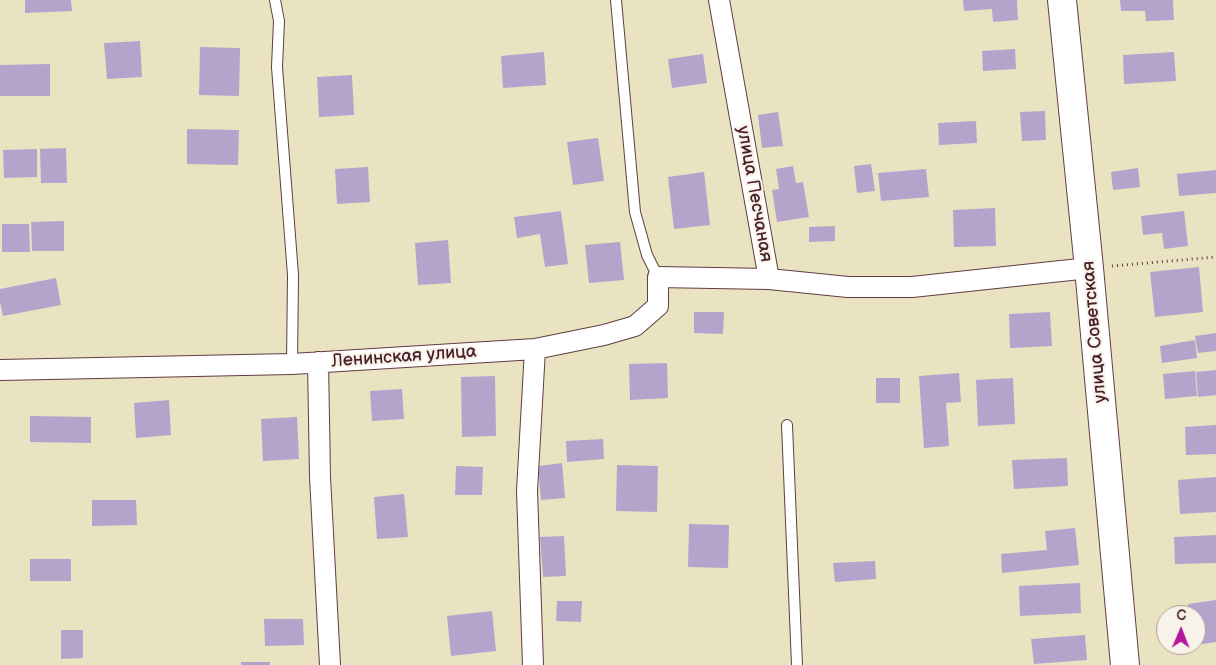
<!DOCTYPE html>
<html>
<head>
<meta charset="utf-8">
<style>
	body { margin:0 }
	#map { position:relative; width:1216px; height:665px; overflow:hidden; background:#eae3c2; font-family:"Balsamiq Sans",sans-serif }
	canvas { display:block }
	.north { position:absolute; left:1156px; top:605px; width:50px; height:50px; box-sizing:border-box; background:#f7f3e8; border:1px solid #b29e9c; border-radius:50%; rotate:1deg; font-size:14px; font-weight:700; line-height:20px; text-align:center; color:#4a1f2b }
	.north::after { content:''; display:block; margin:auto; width:18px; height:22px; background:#b5179e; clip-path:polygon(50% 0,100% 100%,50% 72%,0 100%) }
</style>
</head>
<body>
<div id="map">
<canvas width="1216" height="665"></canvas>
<div class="north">С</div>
</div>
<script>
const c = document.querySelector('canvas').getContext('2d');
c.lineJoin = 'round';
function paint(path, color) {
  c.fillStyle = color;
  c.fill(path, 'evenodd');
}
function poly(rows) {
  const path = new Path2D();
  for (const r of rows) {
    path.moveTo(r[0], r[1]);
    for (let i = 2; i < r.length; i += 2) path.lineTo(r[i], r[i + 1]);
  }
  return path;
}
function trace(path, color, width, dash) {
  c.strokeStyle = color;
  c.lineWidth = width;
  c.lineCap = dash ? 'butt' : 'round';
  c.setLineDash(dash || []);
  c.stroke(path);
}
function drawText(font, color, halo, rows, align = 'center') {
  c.font = font + ' "Balsamiq Sans",sans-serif';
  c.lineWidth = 4.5;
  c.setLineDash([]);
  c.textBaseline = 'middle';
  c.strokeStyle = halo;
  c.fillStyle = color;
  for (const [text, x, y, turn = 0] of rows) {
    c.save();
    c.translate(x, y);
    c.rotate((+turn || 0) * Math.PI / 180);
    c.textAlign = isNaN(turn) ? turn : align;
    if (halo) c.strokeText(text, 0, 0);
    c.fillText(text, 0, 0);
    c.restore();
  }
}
paint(poly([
	[25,0,71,0,72,11,25,13],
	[963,0,1017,0,1018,20,993,22,992,9,964,11],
	[1120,0,1173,0,1174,20,1146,21,1145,11,1121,11],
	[140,41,142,77,107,79,104,43],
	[200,47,240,48,239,96,199,95],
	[1015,49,1016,69,983,71,982,51],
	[544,52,546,85,503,88,501,56],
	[1174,52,1176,81,1124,84,1123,55],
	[703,54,707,83,672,88,668,59],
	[50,64,50,96,0,96,0,65],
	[352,75,354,115,319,117,317,77],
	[1045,111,1046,140,1022,141,1020,112],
	[778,112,783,146,762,148,758,115],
	[976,121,977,143,939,145,938,123],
	[187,129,239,130,238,165,187,164],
	[598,138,604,181,573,185,567,142],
	[66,148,67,183,41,183,40,149],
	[37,149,37,177,4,178,3,150],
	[871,164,875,191,857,193,854,166],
	[793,166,796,183,803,182,809,217,777,222,772,190,779,189,776,169],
	[368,167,370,202,337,204,335,169],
	[1138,168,1140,187,1113,190,1111,172],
	[926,169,929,197,881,201,878,173],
	[1216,170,1216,193,1179,196,1177,174],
	[704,172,710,225,674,229,668,177],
	[995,208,996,246,954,247,953,210],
	[561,211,568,264,545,267,540,234,517,238,514,217],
	[1184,211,1188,246,1164,249,1162,233,1143,235,1141,216],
	[64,221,64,251,32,251,31,222],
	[2,224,29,224,30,252,2,252],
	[835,226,835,241,809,242,809,227],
	[448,240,451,283,418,285,415,243],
	[620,242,624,280,589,283,585,245],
	[1199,267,1203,312,1155,317,1150,272],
	[56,278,61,305,3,316,0,302,0,289],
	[694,312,724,312,723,334,694,333],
	[1050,312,1052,346,1010,348,1009,314],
	[1216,333,1216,351,1198,353,1195,336],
	[1195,340,1197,358,1162,363,1160,346],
	[667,363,668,398,630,400,629,364],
	[1216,370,1216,395,1198,397,1196,372],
	[1195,371,1197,396,1165,399,1163,374],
	[959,373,961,402,946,403,949,446,924,448,919,376],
	[495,376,496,436,462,437,461,377],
	[876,378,900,378,900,403,876,403],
	[1013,378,1015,424,978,426,976,380],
	[402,389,404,419,372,421,370,391],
	[169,400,171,435,136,438,134,403],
	[30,416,91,417,91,443,30,442],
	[297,417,299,459,263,461,261,419],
	[1216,425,1216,454,1186,455,1185,427],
	[603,439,604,459,567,462,566,441],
	[1067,458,1068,486,1014,489,1012,460],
	[562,463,565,498,541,500,538,466],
	[617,465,658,466,657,512,616,511],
	[456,466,483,467,482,495,455,495],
	[1216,477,1216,512,1180,514,1178,480],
	[404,494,408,537,377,539,374,497],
	[92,500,136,500,137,525,92,526],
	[689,524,729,525,728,568,688,567],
	[1075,528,1079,565,1002,573,1001,554,1047,550,1045,531],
	[1216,535,1216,563,1175,564,1174,537],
	[564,536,566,576,543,577,540,537],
	[30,559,71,559,71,581,30,581],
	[875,561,876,579,835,582,833,563],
	[1080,583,1081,613,1020,616,1019,586],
	[1216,600,1216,642,1196,645,1196,615,1189,615,1188,604],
	[557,601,582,601,581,622,556,621],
	[492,611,496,651,451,656,447,616],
	[264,619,303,619,304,645,265,646],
	[61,630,83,630,83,658,61,659],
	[1085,635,1087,660,1034,664,1031,639],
	[241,662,270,662,270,665,241,665]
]), '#b6a3cc');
const lane = poly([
	[275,0,279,21,277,67,293,275,292,364],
	[616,0,635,212,647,255,658,277],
	[787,425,797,665]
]);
const street = poly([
	[719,0,769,279,848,287,912,287,1089,268],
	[318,362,320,477,330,665],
	[0,370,292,364,535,349,604,335,635,326,658,306,658,277,769,279],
	[533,665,527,491,535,349]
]);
const secondary = poly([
	[1062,0,1089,268,1125,665]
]);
trace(lane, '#623c42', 12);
trace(street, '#623c42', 22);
trace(secondary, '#623c42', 30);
trace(poly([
	[1112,266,1216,257]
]), '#623c42', 3, [1, 4]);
trace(lane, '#fff', 10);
trace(street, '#fff', 20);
trace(secondary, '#fff', 28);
drawText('18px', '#4a1f2b', '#f7f3e8', [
	["улица Песчаная",754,194,80],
	["улица Советская",1095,332,-95],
	["Ленинская улица",404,357,-4]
]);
</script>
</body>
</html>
